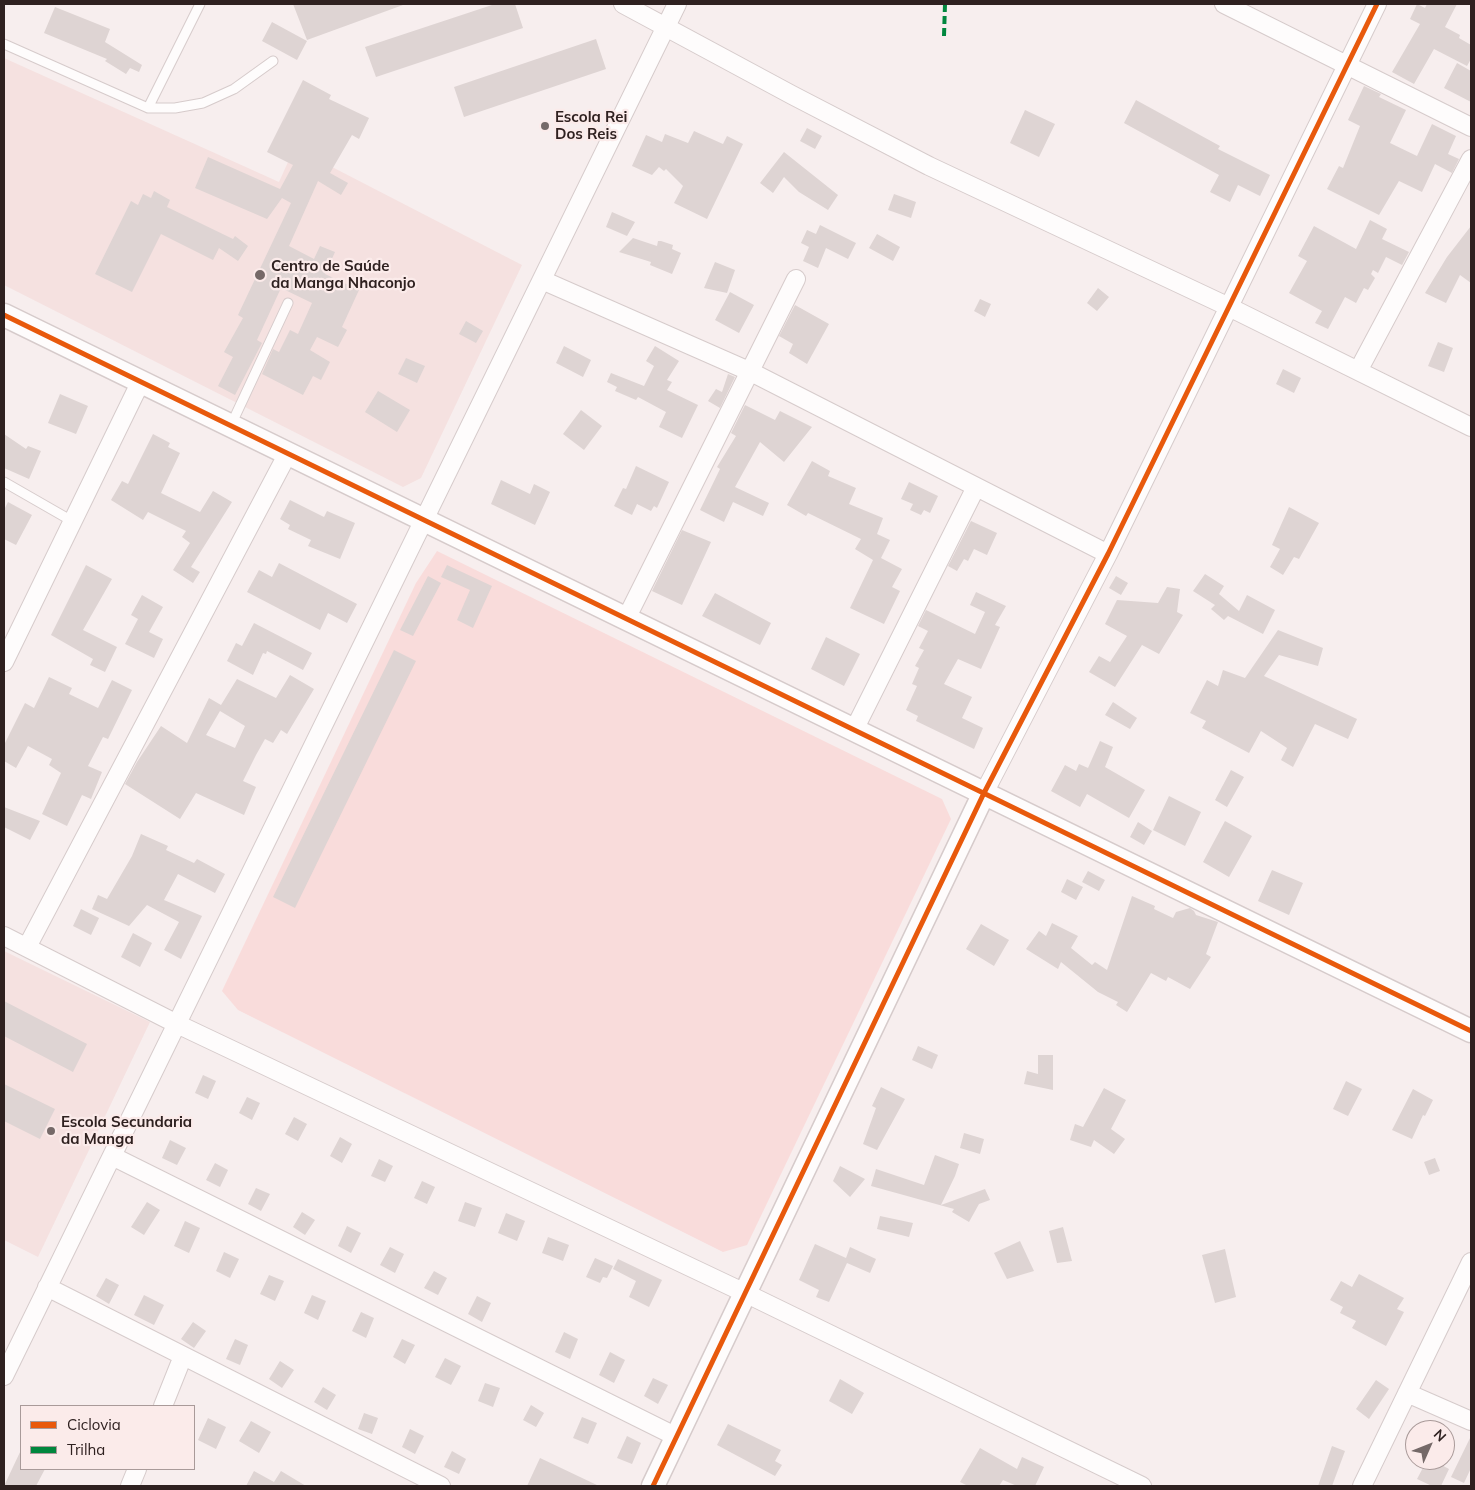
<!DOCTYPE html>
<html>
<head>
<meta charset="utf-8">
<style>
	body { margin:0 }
	#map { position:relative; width:1475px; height:1490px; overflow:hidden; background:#f7eeee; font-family:Mulish,sans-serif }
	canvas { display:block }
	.frame { position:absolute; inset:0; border:5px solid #2f2120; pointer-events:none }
	.legend { position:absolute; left:20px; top:1405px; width:175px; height:65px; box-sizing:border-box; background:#fbebea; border:1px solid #a99a99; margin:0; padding:6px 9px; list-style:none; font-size:15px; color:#2f2120 }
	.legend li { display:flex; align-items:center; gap:10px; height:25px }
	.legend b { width:25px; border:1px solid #a99a99 }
	.north { position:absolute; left:1405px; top:1420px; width:50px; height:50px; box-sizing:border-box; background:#fbebea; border:1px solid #a99a99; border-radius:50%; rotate:46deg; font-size:14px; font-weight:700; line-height:20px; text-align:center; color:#2f2120 }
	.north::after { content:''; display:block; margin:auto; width:18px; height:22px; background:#756968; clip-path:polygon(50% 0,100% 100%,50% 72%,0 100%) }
</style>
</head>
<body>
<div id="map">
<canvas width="1475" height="1490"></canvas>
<div class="frame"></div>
<ul class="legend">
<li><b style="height:6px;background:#e8590c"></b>Ciclovia</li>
<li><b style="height:6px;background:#00873e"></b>Trilha</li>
</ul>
<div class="north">N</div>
</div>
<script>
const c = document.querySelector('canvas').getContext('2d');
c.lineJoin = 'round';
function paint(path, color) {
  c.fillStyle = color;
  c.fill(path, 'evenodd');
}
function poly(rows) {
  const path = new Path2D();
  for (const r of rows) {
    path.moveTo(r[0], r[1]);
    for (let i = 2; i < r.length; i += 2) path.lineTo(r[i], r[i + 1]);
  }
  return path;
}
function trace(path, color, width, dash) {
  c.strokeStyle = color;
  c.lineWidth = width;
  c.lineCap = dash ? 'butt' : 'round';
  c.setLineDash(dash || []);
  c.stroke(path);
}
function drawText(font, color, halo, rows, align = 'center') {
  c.font = font + ' Mulish,sans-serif';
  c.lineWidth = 4.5;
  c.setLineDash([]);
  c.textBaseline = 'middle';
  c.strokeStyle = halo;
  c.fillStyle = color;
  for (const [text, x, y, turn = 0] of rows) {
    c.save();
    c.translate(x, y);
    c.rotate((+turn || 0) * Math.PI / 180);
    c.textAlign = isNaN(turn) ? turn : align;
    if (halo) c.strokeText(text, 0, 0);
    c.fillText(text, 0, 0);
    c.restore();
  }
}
paint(poly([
	[4,58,279,182,288,162,303,152,522,265,421,478,403,487,4,285],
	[4,951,150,1022,38,1257,4,1240]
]), '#f5e1e0');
paint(poly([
	[437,551,942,799,951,819,747,1245,723,1252,238,1010,222,991,416,583]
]), '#f9dcdb');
paint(poly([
	[293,4,402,4,403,5,307,40],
	[495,4,515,4,523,28,376,77,365,47],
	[1417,4,1425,8,1427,4,1457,4,1445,27,1460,35,1459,38,1471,45,1471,59,1467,66,1434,49,1414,84,1392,72,1420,24,1410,19],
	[55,7,110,29,105,42,142,65,139,72,130,68,126,74,105,61,107,59,44,33],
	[272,22,307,41,297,60,262,41],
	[596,39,606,69,464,117,454,87],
	[1457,63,1471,71,1471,102,1444,88],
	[303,80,331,95,329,99,369,118,359,139,352,135,330,173,348,183,341,195,318,181,289,246,314,259,320,246,335,252,325,274,359,290,342,327,347,330,338,347,317,337,310,350,330,362,321,380,313,376,303,395,262,374,273,349,279,352,290,330,298,334,312,303,281,288,257,340,262,343,235,395,218,386,233,357,224,352,243,318,238,315,291,203,282,198,267,219,195,188,208,157,280,189,293,165,267,152],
	[1364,86,1381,94,1379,97,1406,110,1390,143,1417,156,1432,124,1456,136,1448,154,1459,159,1452,173,1435,164,1422,192,1399,181,1379,215,1327,189,1339,166,1343,168,1360,126,1348,120],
	[1136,100,1220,146,1218,149,1270,175,1260,196,1238,185,1230,202,1210,192,1219,175,1124,123],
	[1025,110,1055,124,1039,157,1010,143],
	[807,128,822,136,815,149,800,141],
	[694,131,723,144,727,136,743,144,707,219,674,203,683,186,666,169,664,171,659,167,652,175,632,166,646,135,662,142,665,134,688,143],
	[784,152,838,195,828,210,799,192,784,177,773,193,760,183],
	[154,191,170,200,167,207,233,239,235,236,248,246,238,261,219,248,213,260,161,234,132,292,95,274,131,201,138,205,143,194,151,198],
	[894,194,916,202,911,218,888,210],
	[612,212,635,222,627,236,606,227],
	[1370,220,1387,229,1382,239,1409,252,1402,265,1386,257,1378,273,1373,270,1371,274,1375,278,1368,290,1364,288,1356,303,1345,297,1328,329,1315,323,1322,311,1289,293,1307,261,1298,256,1314,226,1356,249],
	[820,225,856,243,848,259,826,248,818,268,803,261,809,247,801,243,807,230,816,234],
	[1471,226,1471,283,1460,275,1446,303,1425,293,1447,257],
	[877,234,900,247,893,261,869,248],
	[633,238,657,246,658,241,661,241,673,245,672,249,681,253,672,274,650,265,651,262,619,252],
	[715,262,735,270,727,293,704,288],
	[1098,288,1109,297,1097,311,1087,303],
	[730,292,754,305,739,333,715,320],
	[980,299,991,304,985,317,974,311],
	[795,305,829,324,807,364,789,353,793,344,779,336],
	[466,321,483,331,476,343,459,334],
	[1438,342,1453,348,1444,372,1428,366],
	[564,346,591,360,583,377,556,363],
	[655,346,679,361,667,380,672,382,667,390,698,405,682,438,659,427,666,412,638,397,636,400,615,391,617,387,607,382,611,373,644,386,654,366,646,361],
	[406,358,425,366,417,383,398,374],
	[1283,369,1301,378,1294,393,1276,384],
	[728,374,735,377,720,408,708,401,716,389,722,392],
	[378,391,410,410,397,432,365,412],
	[60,394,88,406,76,434,48,423],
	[745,405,775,420,780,411,812,427,784,462,760,442,735,487,769,503,763,516,733,502,724,522,700,510,720,469,717,467,736,436,731,433],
	[581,410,602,426,584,450,563,434],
	[4,434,26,449,28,446,41,451,29,479,4,468],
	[153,434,170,443,168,447,180,453,161,493,200,512,213,491,232,502,191,567,200,572,193,583,173,570,190,543,182,537,186,531,148,512,143,520,111,500,122,481,128,484],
	[812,461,830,471,828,476,856,488,849,504,883,518,877,534,890,540,881,558,902,569,892,587,900,591,884,624,850,608,873,560,855,549,861,539,808,513,806,516,787,505],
	[636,466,669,482,657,508,654,506,651,511,637,504,632,515,614,506,623,488,626,489],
	[501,480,530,494,534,484,550,492,535,525,491,504],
	[909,482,938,496,930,513,924,510,921,515,910,510,913,504,901,499],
	[290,500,324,517,327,511,355,523,340,559,308,546,311,540,288,529,290,525,280,519],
	[8,502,32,515,16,545,4,539,4,510],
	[1289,507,1319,523,1299,559,1294,557,1283,575,1270,567,1280,549,1272,545],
	[971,521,997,533,987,555,974,549,968,561,964,559,957,571,948,566],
	[682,530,711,542,682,605,652,591],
	[279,563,357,604,347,623,328,613,320,630,247,592,259,570,272,577],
	[86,565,112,579,83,630,117,647,105,672,90,665,93,659,51,635],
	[447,565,492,586,473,628,457,620,470,590,441,577],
	[1205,574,1224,586,1219,594,1239,611,1247,595,1275,610,1263,634,1228,616,1224,620,1211,609,1215,605,1193,591],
	[428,576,441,583,413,636,400,630],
	[1116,576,1128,583,1121,595,1109,588],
	[1167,587,1180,589,1177,612,1183,615,1159,654,1142,645,1115,687,1089,672,1099,656,1110,662,1127,636,1105,624,1117,600,1158,603],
	[976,592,1006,606,995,625,1000,627,981,669,958,659,944,684,972,697,962,718,983,728,974,749,916,721,918,716,906,710,917,686,912,684,919,668,915,666,924,650,919,648,928,631,918,626,926,610,975,634,985,612,970,605],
	[715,593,771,623,760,645,702,616],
	[142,595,163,607,149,632,163,639,154,658,125,644,138,619,131,615],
	[254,623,312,653,303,670,267,651,266,654,263,653,253,675,227,661,236,643,242,646],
	[1278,630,1323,648,1318,666,1279,655,1264,676,1357,719,1348,739,1315,724,1293,767,1281,760,1287,748,1261,731,1249,753,1202,728,1206,721,1190,713,1207,680,1218,686,1223,670,1245,678],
	[826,637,860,654,844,686,811,669],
	[394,650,416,661,295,908,273,897],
	[290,675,314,689,287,734,281,730,273,743,265,739,256,755,243,781,256,787,244,815,196,793,180,819,125,784,137,762,161,726,187,743,209,698,221,705,237,679,276,698],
	[220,711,245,726,235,748,206,735],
	[49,677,72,688,69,694,98,708,112,680,132,690,108,739,103,737,88,766,102,772,91,799,82,795,67,826,42,814,61,773,49,765,52,759,28,746,16,768,4,761,4,745,25,703,34,708],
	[1113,702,1137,718,1130,729,1105,715],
	[1100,741,1113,747,1105,767,1145,790,1129,818,1087,794,1080,807,1051,791,1065,765,1076,771,1079,764,1088,768],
	[1231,770,1244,777,1227,807,1215,800],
	[1169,796,1201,812,1185,846,1153,830],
	[4,807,40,821,30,840,4,827],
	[1225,821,1252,836,1229,877,1203,862],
	[1138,822,1152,831,1144,845,1130,837],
	[141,834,168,846,166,850,194,863,197,859,225,874,215,893,178,874,164,900,202,916,181,959,164,950,179,922,147,905,129,926,92,909,98,895,107,899,132,856],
	[1272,870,1303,883,1289,915,1258,901],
	[1088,871,1105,880,1099,891,1082,882],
	[1067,879,1083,887,1076,900,1061,892],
	[1132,896,1155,906,1154,909,1173,918,1176,912,1190,908,1194,911,1196,915,1218,922,1206,954,1211,957,1190,989,1168,977,1166,981,1151,973,1127,1012,1116,1005,1118,1002,1098,992,1061,962,1058,969,1026,949,1039,931,1046,936,1052,923,1078,936,1071,948,1092,965,1095,962,1107,970],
	[81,909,99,918,91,935,73,926],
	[981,924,1009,940,994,966,966,949],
	[133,933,152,943,140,967,121,957],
	[4,1001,87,1044,73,1072,4,1036],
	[918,1046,938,1055,932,1069,912,1060],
	[1038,1055,1053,1055,1053,1090,1024,1084,1027,1071,1038,1074],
	[203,1075,216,1081,208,1099,195,1093],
	[1346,1081,1362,1089,1348,1116,1333,1109],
	[4,1084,55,1109,40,1139,4,1121],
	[881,1087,905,1099,877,1150,863,1144,876,1108,872,1106],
	[1104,1088,1126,1100,1111,1129,1125,1139,1114,1154,1094,1140,1091,1147,1070,1140,1075,1124,1083,1127],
	[1413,1089,1433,1100,1425,1116,1423,1115,1412,1139,1392,1130],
	[247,1097,260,1103,252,1120,239,1113],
	[294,1117,307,1124,298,1141,285,1134],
	[964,1133,984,1139,980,1154,960,1148],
	[340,1137,352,1144,342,1163,330,1156],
	[170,1140,186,1148,177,1165,162,1158],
	[935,1155,959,1164,955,1176,941,1205,985,1189,990,1200,979,1204,969,1222,952,1212,954,1209,871,1186,876,1169,924,1185],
	[1435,1158,1440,1171,1429,1175,1424,1162],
	[379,1159,393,1166,385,1182,371,1176],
	[215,1163,228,1170,220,1187,206,1180],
	[840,1166,865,1179,850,1197,833,1181],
	[422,1181,435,1187,427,1204,414,1198],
	[256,1188,270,1194,261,1211,248,1204],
	[147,1202,160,1210,144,1235,131,1227],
	[465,1202,482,1208,475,1227,458,1221],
	[302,1212,315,1220,305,1235,293,1227],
	[506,1213,525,1221,517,1241,498,1233],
	[880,1216,913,1223,909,1237,877,1229],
	[185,1221,200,1228,189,1253,174,1246],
	[347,1226,361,1233,351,1253,338,1246],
	[1063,1227,1072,1261,1057,1263,1049,1231],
	[548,1237,569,1245,563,1261,542,1253],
	[1020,1241,1034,1271,1007,1279,994,1253],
	[815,1244,846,1258,850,1247,876,1259,870,1273,847,1263,829,1302,816,1297,819,1290,799,1280],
	[390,1247,404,1254,395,1273,380,1265],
	[1225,1249,1236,1297,1215,1303,1202,1255],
	[224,1252,239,1259,230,1278,216,1271],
	[595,1258,613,1266,607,1278,603,1277,600,1283,586,1277],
	[618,1259,662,1280,649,1307,629,1297,636,1281,613,1269],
	[434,1271,447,1278,438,1295,424,1288],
	[1359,1274,1404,1298,1397,1309,1404,1312,1386,1346,1352,1328,1356,1321,1340,1313,1343,1307,1330,1300,1341,1281,1352,1287],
	[269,1275,284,1281,275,1301,260,1294],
	[106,1278,119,1285,109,1304,96,1296],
	[144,1295,164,1305,154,1325,134,1315],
	[312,1295,326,1301,318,1320,304,1313],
	[477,1296,491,1303,482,1322,468,1314],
	[361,1312,374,1318,366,1338,352,1331],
	[193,1322,206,1331,194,1348,181,1339],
	[564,1332,578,1339,570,1359,555,1352],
	[235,1339,248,1345,240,1365,226,1359],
	[402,1339,415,1345,405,1364,393,1357],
	[610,1352,625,1360,614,1383,599,1375],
	[445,1358,461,1366,451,1385,435,1377],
	[280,1361,294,1370,282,1388,269,1379],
	[653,1378,668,1385,658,1404,644,1396],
	[840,1379,864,1393,852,1414,829,1401],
	[1376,1380,1389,1389,1369,1419,1356,1409],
	[485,1383,500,1388,493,1407,478,1401],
	[323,1387,336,1395,327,1410,314,1402],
	[531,1405,544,1413,536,1427,523,1420],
	[364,1413,378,1418,372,1434,358,1429],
	[582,1417,597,1423,588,1444,573,1438],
	[208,1418,226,1427,216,1449,198,1440],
	[251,1421,271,1432,259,1453,239,1441],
	[728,1424,781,1450,775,1461,782,1465,775,1476,717,1445],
	[410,1429,424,1436,415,1454,402,1447],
	[627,1436,641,1443,632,1464,617,1458],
	[1471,1436,1471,1468,1464,1483,1451,1477],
	[1332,1446,1345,1451,1332,1486,1318,1486],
	[980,1448,1017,1469,1022,1457,1044,1467,1035,1486,1017,1486,1003,1480,999,1486,968,1486,960,1482],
	[21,1450,21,1469,45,1469,36,1486,4,1486],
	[452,1451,466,1459,459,1474,444,1467],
	[540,1458,599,1486,527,1486],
	[1427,1460,1432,1460,1449,1469,1441,1486,1432,1486,1417,1479],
	[254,1471,274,1482,281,1471,306,1486,246,1486]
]), '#ded4d3');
const service = poly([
	[4,44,148,108,175,108,203,103,234,89,273,61],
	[148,108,200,4],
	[231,425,288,303],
	[4,482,72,521]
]);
const minor = poly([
	[623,4,792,95,929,166,1229,307,1471,427],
	[1224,4,1471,127],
	[542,280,751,372,1108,554],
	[1358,371,1471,159],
	[626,619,796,279],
	[4,662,141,381],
	[854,730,976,487],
	[984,793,1108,554,1377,4],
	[4,936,175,1023,745,1293,1142,1486],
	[27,947,288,453],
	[112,1156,677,1437],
	[47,1287,441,1486],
	[4,1376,677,4],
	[1407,1393,1471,1421],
	[163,1406,183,1356],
	[130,1486,137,1469],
	[1362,1486,1471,1262]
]);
const tertiary = poly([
	[4,315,1471,1031],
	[653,1486,984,793]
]);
trace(service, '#d6cbcb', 11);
trace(minor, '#d6cbcb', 20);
trace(tertiary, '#d6cbcb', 25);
trace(service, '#fefcfc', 9);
trace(minor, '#fefcfc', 18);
trace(tertiary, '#fefcfc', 22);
trace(poly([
	[944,36,945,4]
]), '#00873e', 4, [8, 4]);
trace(poly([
	[4,315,1471,1031],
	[653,1486,984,793,1108,554,1377,4]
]), '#e8590c', 5);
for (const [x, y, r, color] of [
	[545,126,5,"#756968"],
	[260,275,6,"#756968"],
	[51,1131,5,"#756968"]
]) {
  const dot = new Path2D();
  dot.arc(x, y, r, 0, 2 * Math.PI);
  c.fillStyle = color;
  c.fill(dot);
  trace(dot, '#fbebea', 2);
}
drawText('bold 15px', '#2f2120', '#fbebea', [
	["Escola Rei",555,117],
	["Dos Reis",555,134],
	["Centro de Saúde",271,266],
	["da Manga Nhaconjo",271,283],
	["Escola Secundaria",61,1122],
	["da Manga",61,1139]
], 'left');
</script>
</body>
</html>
